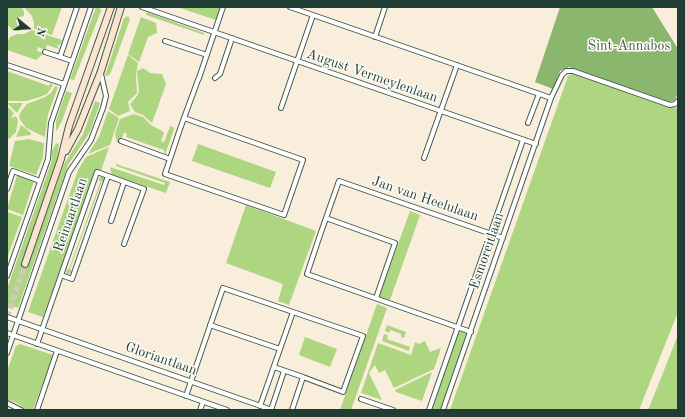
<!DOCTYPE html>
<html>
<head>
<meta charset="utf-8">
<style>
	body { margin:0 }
	#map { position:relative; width:685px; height:417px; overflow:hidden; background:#f9eddc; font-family:"Old Standard TT",serif }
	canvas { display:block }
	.frame { position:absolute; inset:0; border:8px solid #1f3d34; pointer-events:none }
	.north { position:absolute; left:8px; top:8px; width:40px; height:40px; -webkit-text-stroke:3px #fdfcf7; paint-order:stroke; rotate:108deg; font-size:11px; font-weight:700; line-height:16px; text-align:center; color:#1f3d34 }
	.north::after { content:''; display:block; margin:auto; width:14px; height:18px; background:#1f3d34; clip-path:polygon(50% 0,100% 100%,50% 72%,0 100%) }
</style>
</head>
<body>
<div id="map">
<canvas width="685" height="417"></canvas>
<div class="frame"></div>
<div class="north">N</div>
</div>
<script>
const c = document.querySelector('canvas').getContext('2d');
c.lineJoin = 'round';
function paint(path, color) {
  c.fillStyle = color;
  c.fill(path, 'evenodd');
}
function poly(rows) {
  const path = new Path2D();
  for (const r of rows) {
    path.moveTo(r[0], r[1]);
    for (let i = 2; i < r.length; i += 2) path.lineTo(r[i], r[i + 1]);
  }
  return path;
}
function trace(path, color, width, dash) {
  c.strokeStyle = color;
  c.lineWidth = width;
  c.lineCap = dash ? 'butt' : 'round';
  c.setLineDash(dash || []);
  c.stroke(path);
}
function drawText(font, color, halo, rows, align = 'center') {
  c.font = font + ' "Old Standard TT",serif';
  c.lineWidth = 3;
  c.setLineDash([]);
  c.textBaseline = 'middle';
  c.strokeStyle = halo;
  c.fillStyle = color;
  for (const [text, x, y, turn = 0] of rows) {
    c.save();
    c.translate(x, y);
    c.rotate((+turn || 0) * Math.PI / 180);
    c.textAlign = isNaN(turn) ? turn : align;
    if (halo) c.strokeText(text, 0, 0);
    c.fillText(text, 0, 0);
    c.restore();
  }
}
paint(poly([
	[7,7,22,7,24,12,24,16,19,17,16,21,18,27,21,29,20,31,14,31,7,24],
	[24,7,62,7,52,35,34,29,34,23,32,16],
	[96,7,100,8,101,11,74,80,70,79],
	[177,7,220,7,216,20],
	[147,12,204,33,204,35,146,15],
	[128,16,130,19,111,72,109,75,105,76,124,18],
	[141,17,156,23,157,33,148,37,139,62,128,54],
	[32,30,62,40,60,45,57,45,59,49,47,45,45,50,38,47,37,51,44,53,36,60,7,50,7,43,10,37,17,34,24,34],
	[128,55,138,63,136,75,137,93,128,102,130,111,118,116,109,109],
	[143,68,150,73,162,74,166,84,152,123,143,115,135,112,130,104,137,96,139,91,137,71],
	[7,71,49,86,50,83,53,85,47,94,40,97,26,101,7,101],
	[573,73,669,107,678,108,678,312,639,410,450,410,568,76],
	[55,86,58,87,48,114,45,137,26,128,19,118,20,113,27,104,45,97,51,93],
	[66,91,72,93,62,121,56,132,56,121],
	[95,101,100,103,90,132,68,165,18,308,7,305,7,289,52,160,52,151,56,143,59,144,56,165,21,265,27,267,64,164,83,134],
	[7,103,23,103,17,113],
	[7,106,14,113,11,118,16,116,18,120,16,132,9,139,7,137],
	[108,111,119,118,110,145,88,154,99,137],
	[134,114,143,117,151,125,162,131,164,133,161,141,164,142,170,127,172,126,174,129,165,155,164,150,126,137,127,134,124,132,120,143,117,142,115,134,120,119],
	[21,125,31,133,31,135,16,137],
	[29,139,44,143,43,157,36,175,9,166,15,141],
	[198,144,276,172,270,188,192,161],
	[109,147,101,171,96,170,43,317,28,312,78,170,86,157],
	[116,164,170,182,166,193,112,175,110,167,164,185,165,183,116,166],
	[17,175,34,181,23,215,7,209],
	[101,176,105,178,104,183,102,181,70,269,72,272,67,275,66,270,69,269,101,180,98,181],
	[246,205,316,231,289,305,278,301,283,284,226,263],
	[410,211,420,215,390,300,379,297],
	[7,212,22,217,7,258],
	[377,304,387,308,351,410,340,410],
	[387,325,406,332,404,338,401,337,401,334,390,330,389,333,385,331],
	[461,331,467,333,467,336,441,410,432,410,458,333],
	[384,334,388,335,387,339,410,347,409,351,382,341],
	[678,335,678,410,648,410,659,383],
	[305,337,337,349,330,367,299,355],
	[425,341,430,352,441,348,434,369,394,388,385,370,379,373,375,365,369,373,382,400,361,393,378,343,411,355,415,342,419,344],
	[20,344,53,355,33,410,26,410,19,404,7,399,7,371,16,346],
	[432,372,422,401,396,392,395,390]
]), '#aed580');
paint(poly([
	[560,7,652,7,678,49,678,92,675,100,669,102,569,67,560,71,553,89,535,82]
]), '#8ab66e');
trace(poly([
	[7,317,25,264]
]), '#cdcaba', 6, [6, 3]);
const minor = poly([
	[142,7,536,144],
	[290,7,551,98],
	[375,37,385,7],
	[165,41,207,55],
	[45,52,72,61],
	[60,57,77,7],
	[7,65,64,84],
	[215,78,220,74,232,38],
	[281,108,313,15],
	[184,118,303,160,284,215,165,174,180,129,184,118,198,80,199,78,223,7],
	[528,123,539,94],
	[121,141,170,159],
	[424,158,457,65],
	[7,189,13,171,40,181],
	[326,218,395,243,376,298],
	[111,221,124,182],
	[61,275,72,279,108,176],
	[7,276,48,159,51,123,91,7],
	[7,317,272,410],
	[210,325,280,349],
	[471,332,307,274,319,238,339,181,503,238],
	[7,333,227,410],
	[37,344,97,172,144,189,124,244],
	[7,353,69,172,91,140,103,108,106,96,101,74],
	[274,367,303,377],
	[186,396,223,288,363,336,343,392,303,377,292,410],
	[361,399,393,410],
	[7,403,21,410],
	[260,406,293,312],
	[37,410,57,351],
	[200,410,203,402],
	[271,410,284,371],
	[429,410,523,140],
	[443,410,551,98,562,75,566,71,573,71,670,105,675,104,678,101]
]);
const secondary = poly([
	[66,151,78,129,101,71,121,7],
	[25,264,61,159,69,126,111,7]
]);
trace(minor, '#40574d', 6);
trace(secondary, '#40574d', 8);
trace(minor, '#fff', 4);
trace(secondary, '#fce5cf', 6);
drawText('14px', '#436347', '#fdfcf7', [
	["Sint-Annabos",629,46]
]);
drawText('14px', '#1f3d34', '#fdfcf7', [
	["August Vermeylenlaan",372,76,19],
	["Jan van Heelulaan",425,199,19],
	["Reinaartlaan",71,215,-71],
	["Esmoreitlaan",487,251,-71],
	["Gloriantlaan",161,359,19]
]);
</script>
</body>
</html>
